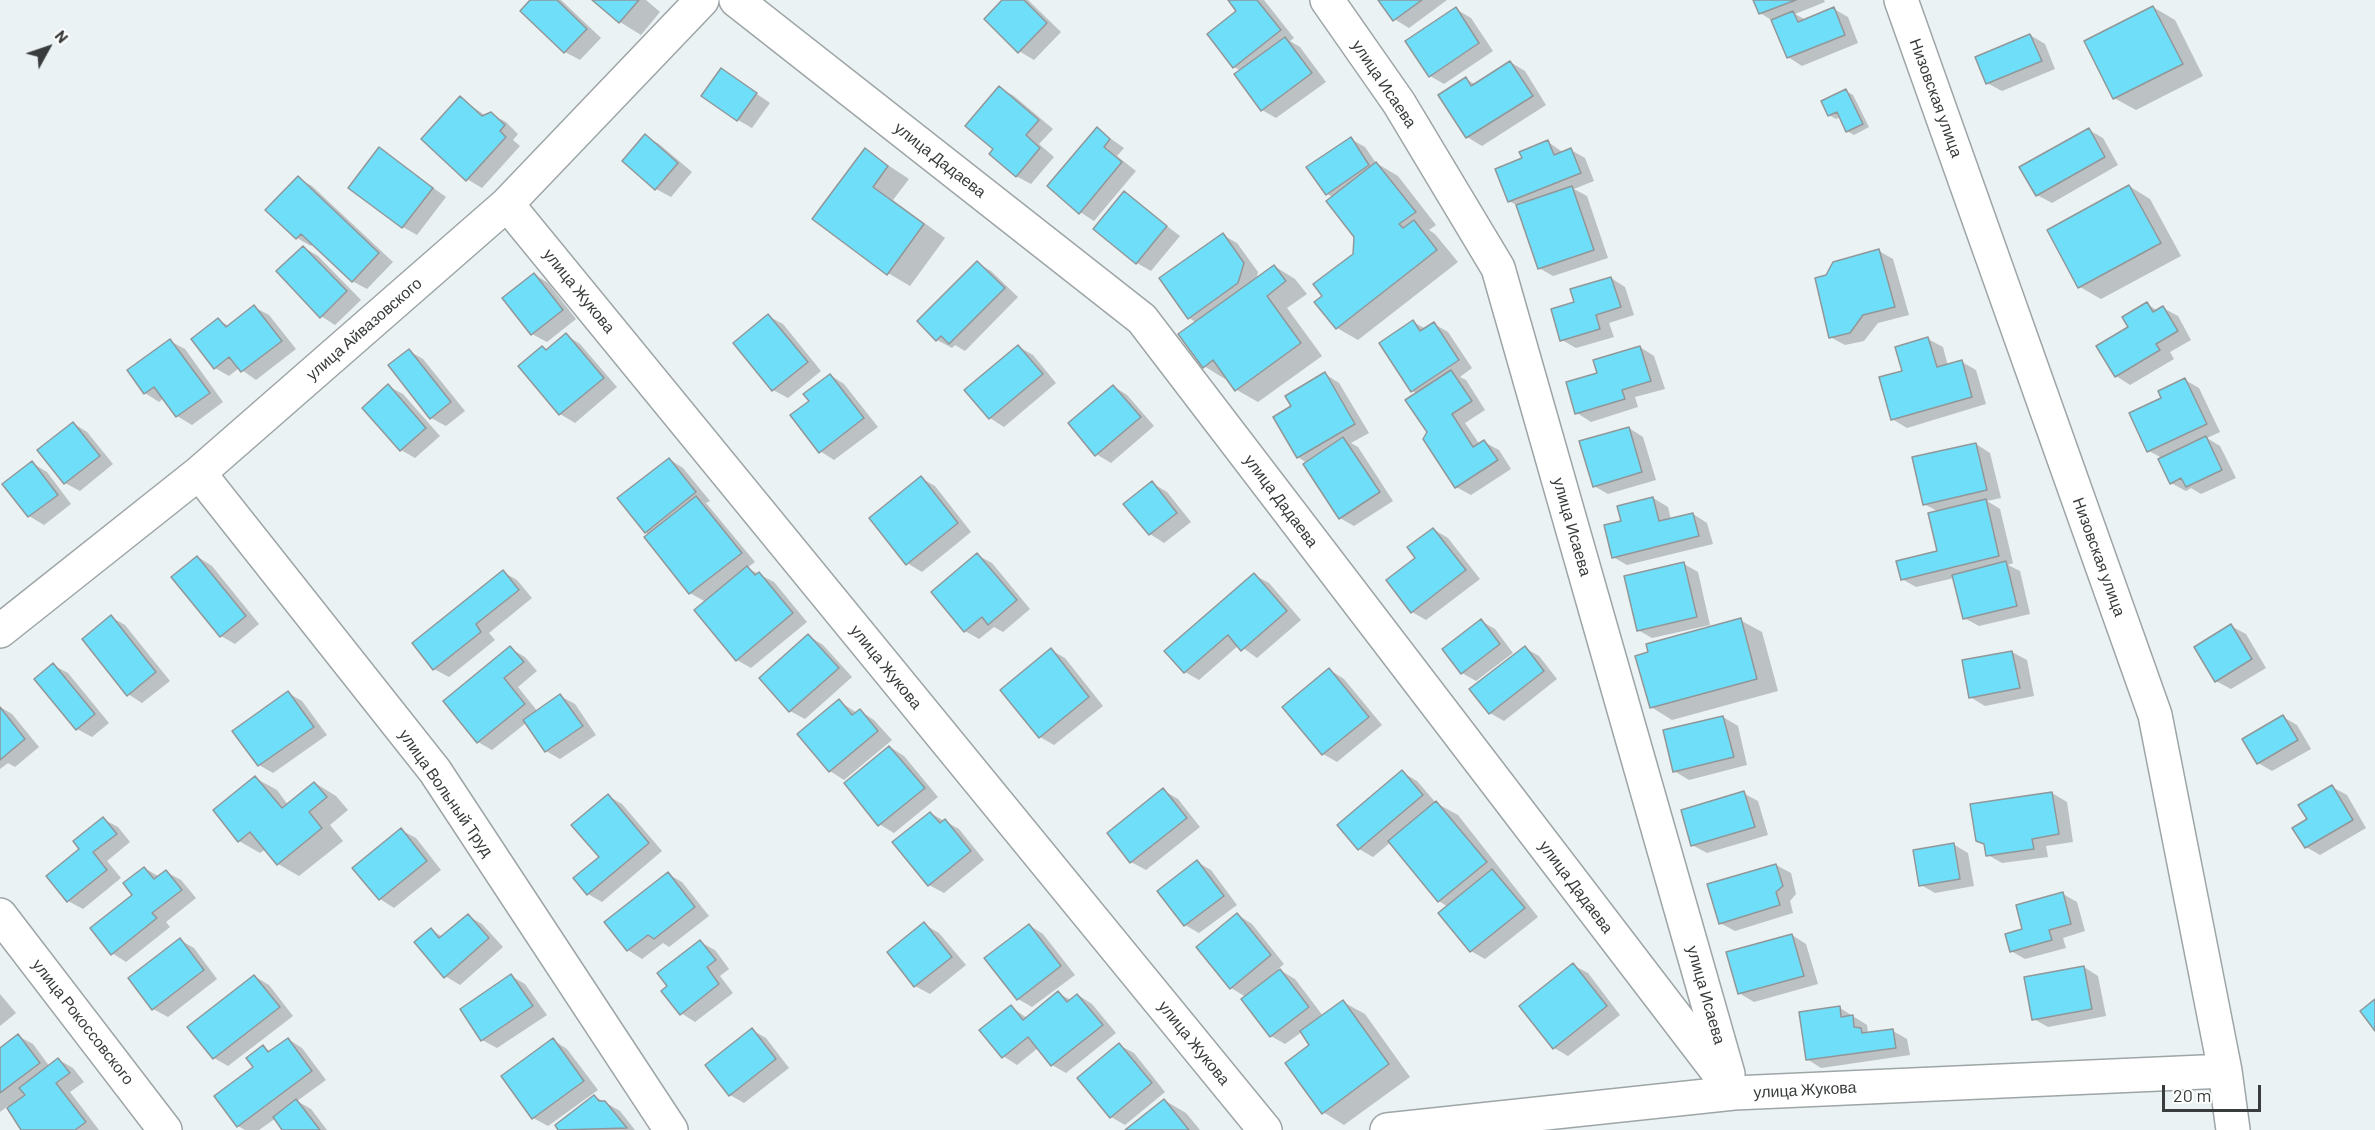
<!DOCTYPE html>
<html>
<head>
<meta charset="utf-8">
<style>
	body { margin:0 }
	#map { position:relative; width:2375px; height:1130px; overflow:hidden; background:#ebf2f4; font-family:Barlow,sans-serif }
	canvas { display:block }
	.north { position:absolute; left:18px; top:18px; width:60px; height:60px; -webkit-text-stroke:4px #fff; paint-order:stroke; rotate:50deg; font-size:16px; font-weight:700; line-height:24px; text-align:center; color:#393c3c }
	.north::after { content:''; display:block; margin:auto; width:21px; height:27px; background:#393c3c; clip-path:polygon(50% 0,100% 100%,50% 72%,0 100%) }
	.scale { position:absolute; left:2162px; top:1085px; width:99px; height:27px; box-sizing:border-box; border:3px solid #393c3c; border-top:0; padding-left:8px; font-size:18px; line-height:21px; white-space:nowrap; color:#393c3c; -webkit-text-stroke:4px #fff; paint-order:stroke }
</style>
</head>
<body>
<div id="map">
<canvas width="2375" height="1130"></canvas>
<div class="north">N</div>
<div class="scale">20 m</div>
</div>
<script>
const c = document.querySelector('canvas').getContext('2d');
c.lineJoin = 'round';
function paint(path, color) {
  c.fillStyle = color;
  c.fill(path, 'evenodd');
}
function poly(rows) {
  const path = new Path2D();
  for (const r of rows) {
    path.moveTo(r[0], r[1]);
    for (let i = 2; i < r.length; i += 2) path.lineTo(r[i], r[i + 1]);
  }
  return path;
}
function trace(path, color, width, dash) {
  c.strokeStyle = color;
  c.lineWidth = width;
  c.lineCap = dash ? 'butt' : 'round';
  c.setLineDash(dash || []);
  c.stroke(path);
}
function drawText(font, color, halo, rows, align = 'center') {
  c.font = font + ' Barlow,sans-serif';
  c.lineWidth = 4.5;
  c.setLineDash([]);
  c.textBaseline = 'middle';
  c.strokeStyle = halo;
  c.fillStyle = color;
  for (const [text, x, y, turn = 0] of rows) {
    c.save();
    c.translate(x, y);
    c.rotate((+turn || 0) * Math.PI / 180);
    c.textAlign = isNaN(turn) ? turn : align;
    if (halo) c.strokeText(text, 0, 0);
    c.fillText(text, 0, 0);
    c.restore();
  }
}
paint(poly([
	[532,0,561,0,601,38,580,60,565,52,522,11],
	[594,0,646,0,660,12,641,35,620,22],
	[1004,0,1028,0,1061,32,1034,60,1019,51],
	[1229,0,1264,0,1294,38,1290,41,1300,47,1326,82,1276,118,1262,110,1241,71,1234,67,1238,11],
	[1380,0,1447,0,1409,28,1394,19],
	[1755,0,1824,0,1825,2,1795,14,1806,20,1834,9,1848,17,1858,43,1802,66,1788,57,1773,21,1760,13],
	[2153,7,2175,20,2203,76,2136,110,2114,98],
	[1456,9,1471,18,1493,51,1444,84,1430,76],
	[2030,35,2045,44,2055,69,2002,91,1987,83],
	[1510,62,1525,71,1546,105,1482,146,1467,137,1440,95,1466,79,1476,85],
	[722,70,770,103,752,128,738,120],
	[999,87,1014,96,1053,129,1039,144,1054,157,1031,184,1016,176],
	[1846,91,1853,95,1869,127,1854,135,1847,131,1841,117,1836,119,1829,115],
	[460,98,486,116,491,114,506,122,518,134,513,140,520,146,482,188,467,179],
	[1097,129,1124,148,1117,156,1136,171,1094,221,1080,212],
	[2089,130,2103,138,2118,165,2052,203,2037,195],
	[645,136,659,144,692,172,671,197,656,189],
	[1351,139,1365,147,1376,163,1398,176,1436,225,1429,230,1435,234,1458,262,1358,340,1337,328,1324,296,1354,254,1356,237,1333,197,1327,194],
	[1548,142,1564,153,1571,150,1585,158,1594,181,1574,189,1587,196,1608,258,1553,276,1539,268,1518,206,1509,201,1524,159],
	[379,149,446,197,417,235,403,227],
	[865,150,909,179,893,200,945,238,910,286,888,273,814,219],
	[298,178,312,186,393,262,367,289,352,281,314,244,311,246,297,238],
	[2129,186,2150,199,2181,256,2101,299,2080,287],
	[1124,193,1180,236,1151,271,1137,263],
	[1223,235,1237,243,1258,272,1256,280,1274,266,1295,279,1307,294,1287,308,1322,356,1258,402,1237,390,1227,377,1225,379,1204,366,1197,323,1189,318],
	[303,247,318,256,361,300,335,325,321,316],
	[1879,251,1893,259,1909,315,1878,323,1864,341,1845,345,1830,337],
	[977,263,991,271,1018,297,965,351,955,345,952,348,937,340,919,321],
	[534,274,548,283,576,319,547,342,532,334],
	[1611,278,1625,287,1634,315,1609,323,1614,337,1576,348,1562,340,1576,303],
	[2147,304,2158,311,2163,308,2178,316,2191,340,2170,352,2174,359,2130,385,2116,376,2130,327],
	[254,307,269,315,296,349,256,380,239,368,229,376,215,368,218,320,229,326],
	[768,316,783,324,821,371,788,398,773,390],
	[1413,322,1426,329,1434,324,1448,332,1472,368,1460,377,1466,380,1485,410,1465,423,1480,445,1484,442,1499,450,1511,469,1471,495,1456,487,1428,432,1418,394,1412,391],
	[566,335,580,344,617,387,575,423,560,414,520,366,547,351],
	[1928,339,1943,347,1948,366,1962,362,1976,370,1986,404,1907,428,1892,419,1904,372],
	[170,341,185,349,223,402,192,425,177,416,164,398,159,402,145,393,129,371],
	[1019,347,1033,355,1056,383,1004,427,990,418],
	[1640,347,1654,356,1665,389,1635,397,1638,407,1591,422,1577,413,1599,374],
	[409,351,423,359,465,411,446,426,431,418],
	[1325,374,1339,383,1369,433,1351,443,1358,447,1393,501,1354,526,1340,518,1307,463,1298,457,1293,407],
	[830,375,844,384,878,427,834,460,820,451,811,401],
	[2185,380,2199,388,2220,432,2207,438,2220,446,2236,478,2201,494,2191,488,2186,491,2171,483,2162,458,2149,451,2163,399],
	[388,386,403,394,440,436,415,458,401,450],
	[1113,386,1127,395,1154,426,1111,463,1096,454],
	[73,423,87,432,113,464,80,491,65,483],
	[1629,428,1643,437,1656,480,1608,494,1594,486],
	[1976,444,1990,453,2001,498,1987,501,2000,509,2013,563,2008,565,2020,571,2030,614,1979,626,1964,618,1954,578,1916,587,1902,579,1939,552,1939,512,1924,504],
	[669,459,683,468,710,501,706,503,755,562,747,568,774,582,807,622,751,668,737,660,706,602,690,593,646,532],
	[32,463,47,472,71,504,44,525,29,516,5,485],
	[921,478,935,486,971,532,922,572,907,563],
	[1152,483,1167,492,1191,522,1164,543,1150,534],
	[1653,498,1668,507,1671,520,1693,514,1707,523,1713,544,1627,565,1613,557,1622,522],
	[1433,529,1448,538,1480,579,1426,620,1412,612],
	[977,555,992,563,1030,609,1003,632,994,627,979,639,965,631],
	[198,557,212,566,259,624,235,644,221,636],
	[1684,564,1698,572,1710,625,1652,638,1638,630],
	[503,572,517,580,532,598,489,633,495,640,449,677,434,669],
	[1254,575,1269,583,1301,620,1257,658,1239,645,1199,680,1185,672],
	[111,617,125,625,170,681,142,703,128,694],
	[1740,620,1762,632,1778,691,1672,720,1651,707],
	[1481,621,1495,629,1513,653,1476,681,1462,673],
	[2231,626,2246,634,2266,668,2231,689,2216,681],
	[809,636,823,645,852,677,805,719,790,711],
	[510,648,525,657,537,671,518,687,538,712,560,696,575,704,596,735,560,759,546,751,526,723,492,750,478,742],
	[1525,648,1539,656,1557,679,1504,721,1490,713],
	[1051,650,1065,658,1103,706,1054,745,1040,737],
	[2012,652,2027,660,2034,696,1985,706,1970,697],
	[53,665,68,673,109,723,92,737,77,729],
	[1330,670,1344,679,1382,725,1337,762,1323,754],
	[288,693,302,701,327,735,273,773,259,765],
	[839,701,857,713,860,711,874,720,892,740,844,780,830,771],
	[0,707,12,714,39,747,15,767,8,763,0,769],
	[1723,717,1738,726,1747,765,1689,780,1674,771],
	[2283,717,2297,725,2311,749,2272,771,2258,763],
	[890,747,904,756,938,797,894,833,879,824],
	[1402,772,1417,781,1436,803,1458,815,1538,917,1485,959,1471,951,1448,907,1439,901,1391,842,1373,857,1359,849],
	[255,778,277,790,288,805,315,783,336,796,348,810,330,825,343,841,299,876,278,864,266,849,260,853,239,841],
	[2332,787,2347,795,2366,828,2320,855,2306,847,2309,820],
	[1163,790,1178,799,1200,827,1146,870,1131,862],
	[1743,793,1758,801,1768,835,1707,853,1692,845],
	[2052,793,2067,802,2073,842,2046,846,2048,857,2002,863,1988,855,1986,845,1978,840],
	[608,796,622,804,662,851,602,902,588,894,601,857],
	[930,813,959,829,984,860,944,893,929,885,894,842],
	[103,819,118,827,130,842,107,861,121,878,83,909,68,901,81,849],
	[401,830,416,838,441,870,394,908,380,899,354,868],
	[1953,844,1968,853,1974,886,1935,893,1921,885],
	[1197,862,1211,870,1237,905,1199,933,1185,925],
	[1776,865,1791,873,1796,894,1790,901,1793,913,1735,931,1720,923],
	[144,868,160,877,166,872,181,880,196,898,166,922,170,927,126,962,112,953],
	[668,874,682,882,709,916,669,947,663,943,642,959,628,950],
	[2063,894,2077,902,2085,931,2063,938,2066,948,2025,959,2011,951,2024,930],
	[1238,915,1252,924,1284,964,1278,969,1295,979,1323,1016,1343,1002,1365,1014,1410,1077,1344,1125,1323,1112,1311,1045,1302,1032,1285,1044,1271,1036,1246,997,1231,988],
	[468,916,482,924,503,947,460,985,445,976,431,930,443,937],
	[924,924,939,933,966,965,930,994,915,986],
	[1029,925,1043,934,1075,975,1032,1007,1018,999],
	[1792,935,1806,944,1818,984,1754,1002,1739,993],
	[180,940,194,948,217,979,168,1017,153,1009],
	[700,942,715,950,729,969,720,976,733,993,695,1022,681,1013,670,987],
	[1573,965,1588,973,1620,1015,1568,1056,1554,1048],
	[2084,967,2098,976,2106,1016,2048,1027,2034,1019],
	[254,976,269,985,293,1016,228,1066,214,1058],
	[511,976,525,984,547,1015,497,1048,482,1040],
	[1058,993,1071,1000,1078,995,1092,1004,1116,1033,1066,1073,1052,1065,1038,1048,1017,1065,1003,1056,1011,1007,1027,1018],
	[0,994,16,1013,0,1026],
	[1840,1008,1867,1025,1868,1034,1893,1031,1907,1039,1910,1055,1821,1068,1807,1059],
	[752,1030,766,1038,789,1068,744,1103,730,1095],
	[18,1036,33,1044,50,1067,59,1060,73,1068,84,1082,70,1092,99,1130,23,1130,8,1106,0,1112,0,1050],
	[288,1039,302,1048,326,1080,297,1101,311,1109,327,1130,284,1130,276,1118,259,1130,245,1130,238,1126,216,1096,255,1067,263,1047,271,1052],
	[553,1040,567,1049,598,1090,548,1126,533,1118],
	[1119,1045,1134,1053,1165,1092,1125,1125,1111,1117],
	[594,1096,620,1111,635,1130,560,1130,557,1126],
	[1164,1100,1186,1113,1200,1130,1128,1130]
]), '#0003');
const building = poly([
	[530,0,557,0,587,29,564,53,520,11,530,0],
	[592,0,639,0,619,23,592,0],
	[1002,0,1024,0,1047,23,1018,53,984,19,1002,0],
	[1228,0,1257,0,1281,30,1233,68,1207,34,1236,11,1228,0],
	[1378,0,1422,0,1393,21,1378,0],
	[1753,0,1796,0,1759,14,1753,0],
	[2153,6,2183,64,2113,99,2084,41,2153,6],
	[1456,7,1479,43,1429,77,1405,41,1456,7],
	[1834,7,1845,35,1787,58,1771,20,1793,11,1798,22,1834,7],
	[2030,34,2042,61,1986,84,1975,57,2030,34],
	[1285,37,1312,73,1261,111,1234,74,1285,37],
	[1510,61,1533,96,1466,138,1438,95,1466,77,1471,86,1510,61],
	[721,68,757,93,737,121,701,96,721,68],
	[999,86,1039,120,1026,135,1040,148,1016,177,989,154,993,149,965,126,999,86],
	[1846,89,1863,124,1846,132,1837,112,1828,116,1821,101,1846,89],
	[460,96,482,116,491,112,505,125,500,131,506,137,466,181,421,139,460,96],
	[1097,127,1110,139,1104,147,1122,162,1079,214,1047,186,1097,127],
	[2089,128,2105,157,2036,196,2019,167,2089,128],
	[645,134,678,163,655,190,622,161,645,134],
	[1351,137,1369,165,1326,195,1306,167,1351,137],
	[1548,140,1554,155,1571,148,1581,173,1508,202,1495,169,1522,158,1519,152,1548,140],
	[379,147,433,188,402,228,348,188,379,147],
	[865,148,888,166,873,187,924,224,887,275,812,219,865,148],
	[1376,162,1416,212,1399,224,1403,228,1414,220,1437,250,1336,329,1314,302,1322,296,1313,284,1353,254,1354,237,1326,201,1376,162],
	[298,176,379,253,352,282,301,234,296,239,265,210,298,176],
	[2129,185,2161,243,2078,288,2047,230,2129,185],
	[1572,186,1594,250,1538,269,1516,205,1572,186],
	[1124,191,1167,226,1136,264,1093,229,1124,191],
	[1223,233,1244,263,1238,283,1188,319,1159,278,1223,233],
	[303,246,347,291,320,318,276,271,303,246],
	[1879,249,1895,307,1863,315,1850,333,1829,338,1815,278,1826,275,1833,262,1879,249],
	[977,261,1005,288,949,344,941,336,936,341,917,321,977,261],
	[1274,265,1286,281,1267,296,1301,343,1235,391,1213,360,1203,368,1178,334,1274,265],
	[534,273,563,310,531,335,502,298,534,273],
	[1611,277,1621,307,1596,315,1600,329,1560,341,1551,309,1574,302,1570,289,1611,277],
	[2147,302,2153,312,2163,306,2178,331,2156,344,2160,350,2115,377,2096,346,2128,327,2122,317,2147,302],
	[254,305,282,341,241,372,229,357,214,369,191,339,218,318,226,327,254,305],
	[768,314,808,362,772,391,733,343,768,314],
	[1413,320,1420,331,1434,322,1459,360,1411,392,1379,343,1413,320],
	[566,333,604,378,559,415,518,366,542,346,546,350,566,333],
	[1928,337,1937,367,1962,360,1972,397,1891,420,1879,377,1902,371,1895,347,1928,337],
	[170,339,210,393,176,417,154,387,144,394,127,370,170,339],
	[1018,345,1043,374,989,419,964,390,1018,345],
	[1640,346,1651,381,1622,390,1625,399,1575,414,1566,382,1597,373,1593,360,1640,346],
	[409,349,451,402,430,419,388,365,409,349],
	[1451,370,1472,401,1452,414,1473,447,1484,440,1498,460,1455,488,1423,439,1427,432,1405,400,1451,370],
	[1325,372,1355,424,1297,458,1273,417,1291,406,1285,396,1325,372],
	[830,374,864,418,819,453,790,415,809,401,803,394,830,374],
	[2185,378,2207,424,2147,452,2129,413,2161,398,2158,391,2185,378],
	[388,384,426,428,400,451,362,408,388,384],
	[1113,385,1141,417,1095,456,1068,423,1113,385],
	[73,422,100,456,64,484,37,450,73,422],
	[1629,427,1642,472,1593,487,1579,441,1629,427],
	[2206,436,2222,470,2186,487,2181,478,2170,484,2158,459,2206,436],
	[1343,437,1380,492,1339,519,1303,464,1343,437],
	[1976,443,1987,490,1923,505,1912,457,1976,443],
	[669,458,696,492,645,533,617,498,669,458],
	[32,461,58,495,28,517,2,484,32,461],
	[921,476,958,523,906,565,869,518,921,476],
	[1152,481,1177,513,1149,535,1123,504,1152,481],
	[696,496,742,553,689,594,644,537,696,496],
	[1653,497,1659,521,1693,513,1699,536,1612,558,1604,525,1621,521,1617,506,1653,497],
	[1986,499,1999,556,1901,580,1896,561,1937,551,1928,513,1986,499],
	[1433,528,1466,570,1411,613,1386,580,1415,558,1407,547,1433,528],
	[977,553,1017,600,988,625,982,617,964,632,931,592,977,553],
	[197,556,246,616,220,637,171,577,197,556],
	[2006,561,2017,606,1963,619,1952,575,2006,561],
	[1684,562,1697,617,1637,631,1624,576,1684,562],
	[747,566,755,575,759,572,793,613,736,661,694,610,747,566],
	[503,570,519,590,476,624,481,632,433,670,412,643,503,570],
	[1254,573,1287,611,1241,651,1228,635,1184,673,1164,651,1254,573],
	[111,615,156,672,127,696,82,639,111,615],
	[1741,618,1757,679,1650,708,1635,656,1648,652,1646,644,1741,618],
	[1481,619,1500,644,1461,674,1442,649,1481,619],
	[2231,624,2252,659,2215,682,2194,647,2231,624],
	[808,634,839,668,789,712,759,678,808,634],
	[510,646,524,662,504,678,525,704,477,743,443,701,510,646],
	[1525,646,1544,671,1489,714,1469,689,1525,646],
	[1051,648,1089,697,1039,738,1000,690,1051,648],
	[2012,651,2020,688,1969,698,1962,660,2012,651],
	[53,663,95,714,76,730,34,679,53,663],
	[1329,668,1369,717,1322,755,1282,707,1329,668],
	[288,691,314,727,258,766,232,731,288,691],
	[560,694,583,726,545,752,523,720,560,694],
	[839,699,852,715,860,709,878,731,829,772,797,734,839,699],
	[0,707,25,739,0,760,0,707],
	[2283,715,2298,740,2257,764,2242,739,2283,715],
	[1723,716,1734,757,1673,772,1663,730,1723,716],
	[889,746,925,788,878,826,844,783,889,746],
	[1402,770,1423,795,1358,850,1337,825,1402,770],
	[255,776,282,808,314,782,327,797,309,812,322,828,277,865,250,832,238,842,213,810,255,776],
	[2332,785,2353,820,2305,848,2292,828,2307,819,2298,805,2332,785],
	[1163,788,1187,818,1130,863,1107,833,1163,788],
	[1744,791,1755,827,1691,846,1681,810,1744,791],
	[2052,792,2059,834,2032,839,2034,849,1986,856,1984,844,1976,841,1970,804,2052,792],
	[608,794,649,843,587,895,573,878,599,857,571,825,608,794],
	[1436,801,1487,862,1438,902,1388,841,1436,801],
	[930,812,940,823,945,819,971,851,928,886,892,842,930,812],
	[103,817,117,834,93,852,107,870,67,902,46,876,79,849,73,841,103,817],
	[401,828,427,861,379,900,352,868,401,828],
	[1954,843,1960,879,1919,886,1913,850,1954,843],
	[1197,860,1224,896,1184,926,1157,891,1197,860],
	[1776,864,1783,886,1776,892,1780,905,1719,924,1707,884,1776,864],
	[144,867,154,879,166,870,182,890,152,913,157,918,111,955,90,928,132,895,123,883,144,867],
	[1492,869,1525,908,1470,952,1438,913,1492,869],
	[668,872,695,907,654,939,648,935,627,951,604,922,668,872],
	[2063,892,2071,924,2049,930,2052,940,2010,952,2005,934,2022,929,2016,905,2063,892],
	[1237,913,1271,955,1230,989,1196,947,1237,913],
	[468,914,489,938,444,978,414,942,431,928,439,938,468,914],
	[924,922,952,957,914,987,887,952,924,922],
	[1029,924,1061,966,1017,1000,984,958,1029,924],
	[1792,934,1804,976,1738,994,1726,952,1792,934],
	[180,938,204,970,152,1010,128,978,180,938],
	[700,940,716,960,707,967,719,984,680,1015,661,991,667,986,657,973,700,940],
	[1573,963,1607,1006,1553,1049,1519,1006,1573,963],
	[2084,966,2092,1009,2032,1020,2024,977,2084,966],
	[1280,969,1309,1007,1270,1037,1241,999,1280,969],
	[511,974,533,1006,481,1041,460,1009,511,974],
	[254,975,280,1007,213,1059,187,1027,254,975],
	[1058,991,1067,1002,1077,994,1103,1025,1051,1066,1028,1037,1002,1058,979,1030,1011,1005,1023,1020,1058,991],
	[2375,999,2375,1031,2360,1011,2375,999],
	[1343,1000,1389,1064,1322,1114,1285,1063,1309,1045,1300,1031,1343,1000],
	[1840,1006,1841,1017,1853,1015,1854,1027,1861,1028,1862,1033,1893,1029,1896,1048,1806,1060,1799,1012,1840,1006],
	[752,1028,776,1059,729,1096,705,1065,752,1028],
	[18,1034,40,1063,0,1093,0,1048,18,1034],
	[288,1038,312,1071,237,1127,214,1096,253,1067,246,1058,263,1045,268,1052,288,1038],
	[553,1038,584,1081,532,1119,501,1076,553,1038],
	[1119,1043,1152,1083,1110,1118,1077,1078,1119,1043],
	[58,1058,70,1073,56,1083,86,1122,75,1130,21,1130,7,1108,25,1095,19,1088,58,1058],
	[594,1095,599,1101,605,1101,627,1128,558,1130,555,1125,594,1095],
	[296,1099,320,1130,282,1130,273,1117,296,1099],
	[1164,1099,1189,1130,1125,1130,1164,1099]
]);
paint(building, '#6edef9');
trace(building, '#919799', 1.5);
const minor = poly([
	[736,0,1142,319,1734,1093],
	[1327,0,1399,103,1498,268,1728,1074],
	[1901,0,2155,715,2225,1071,2233,1130],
	[507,204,1265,1130],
	[199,473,435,771,671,1130],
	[0,631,199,473,507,204,702,0],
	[0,915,165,1130],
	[1387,1130,1734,1093,2225,1071]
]);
trace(minor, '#9ea5a6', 36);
trace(minor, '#fff', 33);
drawText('16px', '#393c3c', '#fff', [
	["улица Исаева",1384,84,56],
	["Низовская улица",1936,98,70],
	["улица Дадаева",940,160,38],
	["улица Жукова",579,291,51],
	["улица Айвазовского",364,329,-41],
	["улица Дадаева",1281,501,53],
	["улица Исаева",1572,527,74],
	["Низовская улица",2099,557,70],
	["улица Жукова",886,667,51],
	["улица Вольный Труд",446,793,55],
	["улица Дадаева",1576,887,53],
	["улица Исаева",1706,995,74],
	["улица Рокоссовского",83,1022,52],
	["улица Жукова",1194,1043,51],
	["улица Жукова",1805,1090,-3]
]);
</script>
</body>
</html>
